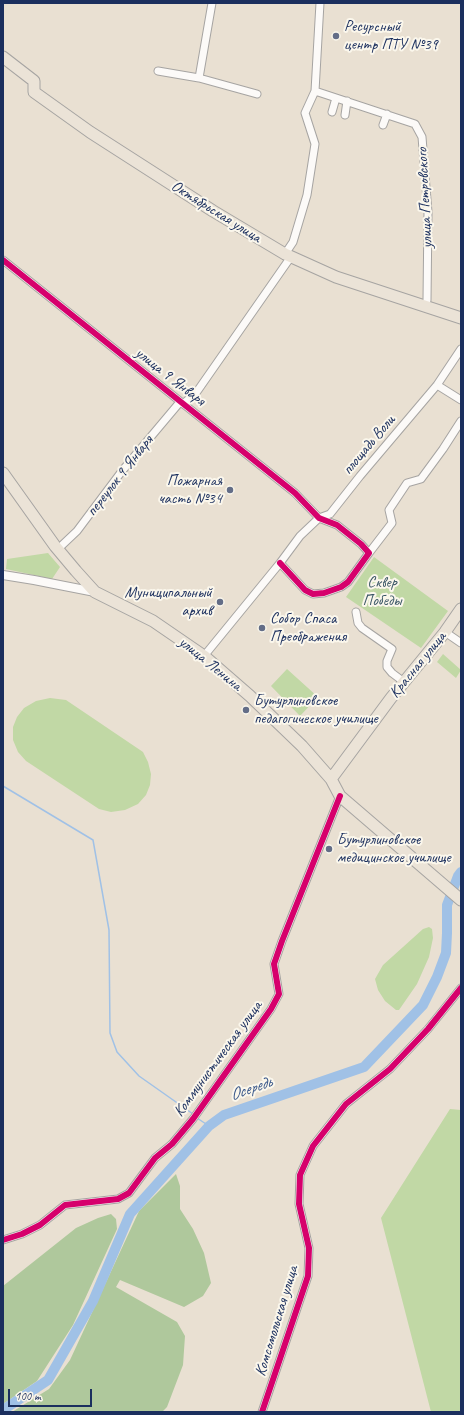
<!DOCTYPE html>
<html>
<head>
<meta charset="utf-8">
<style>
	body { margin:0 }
	#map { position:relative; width:464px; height:1415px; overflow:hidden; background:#e9e0d2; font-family:Caveat,sans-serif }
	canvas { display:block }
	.frame { position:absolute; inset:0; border:4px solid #1b2f5e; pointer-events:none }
	.scale { position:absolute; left:8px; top:1389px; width:84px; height:18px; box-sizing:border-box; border:2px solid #1b2f5e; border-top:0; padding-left:5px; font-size:12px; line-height:14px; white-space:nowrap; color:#1b2f5e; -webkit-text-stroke:3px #fbf7ec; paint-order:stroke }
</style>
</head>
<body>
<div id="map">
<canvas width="464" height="1415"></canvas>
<div class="frame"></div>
<div class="scale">100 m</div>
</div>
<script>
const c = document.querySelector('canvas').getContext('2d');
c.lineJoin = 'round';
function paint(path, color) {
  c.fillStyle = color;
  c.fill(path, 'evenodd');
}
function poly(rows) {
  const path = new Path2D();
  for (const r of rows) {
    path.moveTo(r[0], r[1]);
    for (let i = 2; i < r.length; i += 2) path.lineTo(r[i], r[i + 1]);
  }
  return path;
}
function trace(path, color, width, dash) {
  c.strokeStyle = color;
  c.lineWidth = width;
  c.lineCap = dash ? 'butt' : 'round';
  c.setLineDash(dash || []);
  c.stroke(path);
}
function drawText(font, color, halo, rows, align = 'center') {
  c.font = font + ' Caveat,sans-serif';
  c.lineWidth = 4;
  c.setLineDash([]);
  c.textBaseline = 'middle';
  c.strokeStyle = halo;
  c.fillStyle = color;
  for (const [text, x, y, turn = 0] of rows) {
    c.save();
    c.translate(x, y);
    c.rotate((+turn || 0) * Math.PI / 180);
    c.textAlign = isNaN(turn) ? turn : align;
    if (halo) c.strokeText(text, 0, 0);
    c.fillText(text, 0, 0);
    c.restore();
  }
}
paint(poly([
	[48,553,60,567,52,579,6,569,7,559],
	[374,557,448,611,421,648,346,597],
	[443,654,461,670,456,678,437,662],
	[287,669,318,697,300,716,271,686],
	[50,698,66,700,143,752,148,762,151,774,150,785,146,795,138,804,125,810,111,812,99,809,26,761,18,752,13,740,13,727,17,717,24,708,36,701],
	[429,927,432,929,433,938,429,957,417,984,399,1010,396,1010,385,1001,378,990,375,979,383,965,423,929],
	[450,1109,461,1110,461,1412,431,1412,381,1218]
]), '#c1d8a5');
paint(poly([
	[176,1174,180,1186,180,1209,193,1229,204,1253,211,1283,203,1296,184,1307,120,1280,116,1287,177,1322,185,1336,183,1365,167,1407,162,1412,12,1412,49,1389,70,1360,139,1211],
	[111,1214,116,1219,117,1229,73,1325,37,1381,3,1404,3,1286,76,1228,98,1218]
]), '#afc89c');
trace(poly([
	[3,786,93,840,109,930,110,1033,117,1052,139,1076,193,1114],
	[197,1118,209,1126]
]), '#a0c1e6', 1.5);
trace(poly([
	[3,1410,48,1380,93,1301,130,1214,209,1126,224,1115,364,1067,423,1005,437,977,446,953,447,933,447,905,458,876,461,872]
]), '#a0c1e6', 10);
const minor = poly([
	[158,71,199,78,257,94],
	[199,78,212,3],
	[315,91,415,124,422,137,428,212,427,300,425,307],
	[332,112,336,98],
	[345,115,347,101],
	[383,125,387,114],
	[285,254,293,242,307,195,315,144,305,113,315,91,320,3],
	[3,260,295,493,319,518,337,525,361,544,369,553,348,582,341,587,324,593,313,594,305,590,280,563],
	[437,385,461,400],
	[183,404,196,393,288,261,292,258],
	[58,549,77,531,122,471,180,402],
	[369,553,392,523,389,510,407,483,421,479,443,449,461,421],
	[356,612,358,623,362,628,392,649,387,661,387,667,392,673,404,682],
	[445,632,461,643],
	[204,656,280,563,300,536,319,518,330,514,360,476,437,385,461,349],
	[3,1240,22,1234,40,1225,65,1205,118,1199,129,1193,155,1158,172,1144,193,1119,271,1009,279,994,274,964,282,941,340,796],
	[262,1412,308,1276,309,1248,299,1204,300,1175,313,1146,346,1104,390,1069,428,1029,461,988]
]);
const tertiary = poly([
	[3,575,34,580,95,592]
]);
const primary = poly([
	[3,57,34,81,34,92,90,132,213,211,285,254,336,277,461,318],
	[3,473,55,546,76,571,95,592,153,621,204,656,250,696,302,746,331,779,340,796,461,900],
	[331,779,391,698,445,632,461,609]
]);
trace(minor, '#a6a4a2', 9);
trace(tertiary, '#a6a4a2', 10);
trace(primary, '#a6a4a2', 13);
trace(minor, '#fcfaf8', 7);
trace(tertiary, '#fcfaf8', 8);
trace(primary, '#ebe3d7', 11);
trace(poly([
	[3,260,295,493,319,518,337,525,361,544,369,553,348,582,341,587,324,593,313,594,305,590,280,563],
	[3,1240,22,1234,40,1225,65,1205,118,1199,129,1193,155,1158,172,1144,193,1119,271,1009,279,994,274,964,282,941,340,796],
	[262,1412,308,1276,309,1248,299,1204,300,1175,313,1146,346,1104,390,1069,428,1029,461,988]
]), '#d6006c', 6);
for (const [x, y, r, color] of [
	[336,36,4,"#636d87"],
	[230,490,4,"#636d87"],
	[220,602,4,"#636d87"],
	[262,628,4,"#636d87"],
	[246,710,4,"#636d87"],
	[329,849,4,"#636d87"]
]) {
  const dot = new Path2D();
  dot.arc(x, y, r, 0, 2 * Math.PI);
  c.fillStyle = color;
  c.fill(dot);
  trace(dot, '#fbf7ec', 1.5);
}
drawText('16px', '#1b2f5e', '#fbf7ec', [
	["Ресурсный",344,27],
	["центр ПТУ №39",344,45],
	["Пожарная",222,481,"right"],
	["часть №34",222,499,"right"],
	["Муниципальный",212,593,"right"],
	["архив",212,611,"right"],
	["Собор Спаса",270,619],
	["Преображения",270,637],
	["Бутурлиновское",254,701],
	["педагогическое училище",254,719],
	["Бутурлиновское",337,840],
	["медицинское училище",337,858]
], 'left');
drawText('16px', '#1b2f5e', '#fbf7ec', [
	["улица Петровского",425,198,-93],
	["Октябрьская улица",216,212,32],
	["улица 9 Января",170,377,38],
	["площадь Воли",369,445,-50],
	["переулок 9 Января",120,476,-52],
	["улица Ленина",210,664,39],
	["Красная улица",418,665,-51],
	["Коммунистическая улица",218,1059,-54],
	["Комсомольская улица",277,1321,-73]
]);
drawText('16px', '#3c5867', '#fbf7ec', [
	["Сквер",382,583],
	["Победы",382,601]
]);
drawText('italic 17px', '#395789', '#fbf7ec', [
	["Осередь",251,1089,-19]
]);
</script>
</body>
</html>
